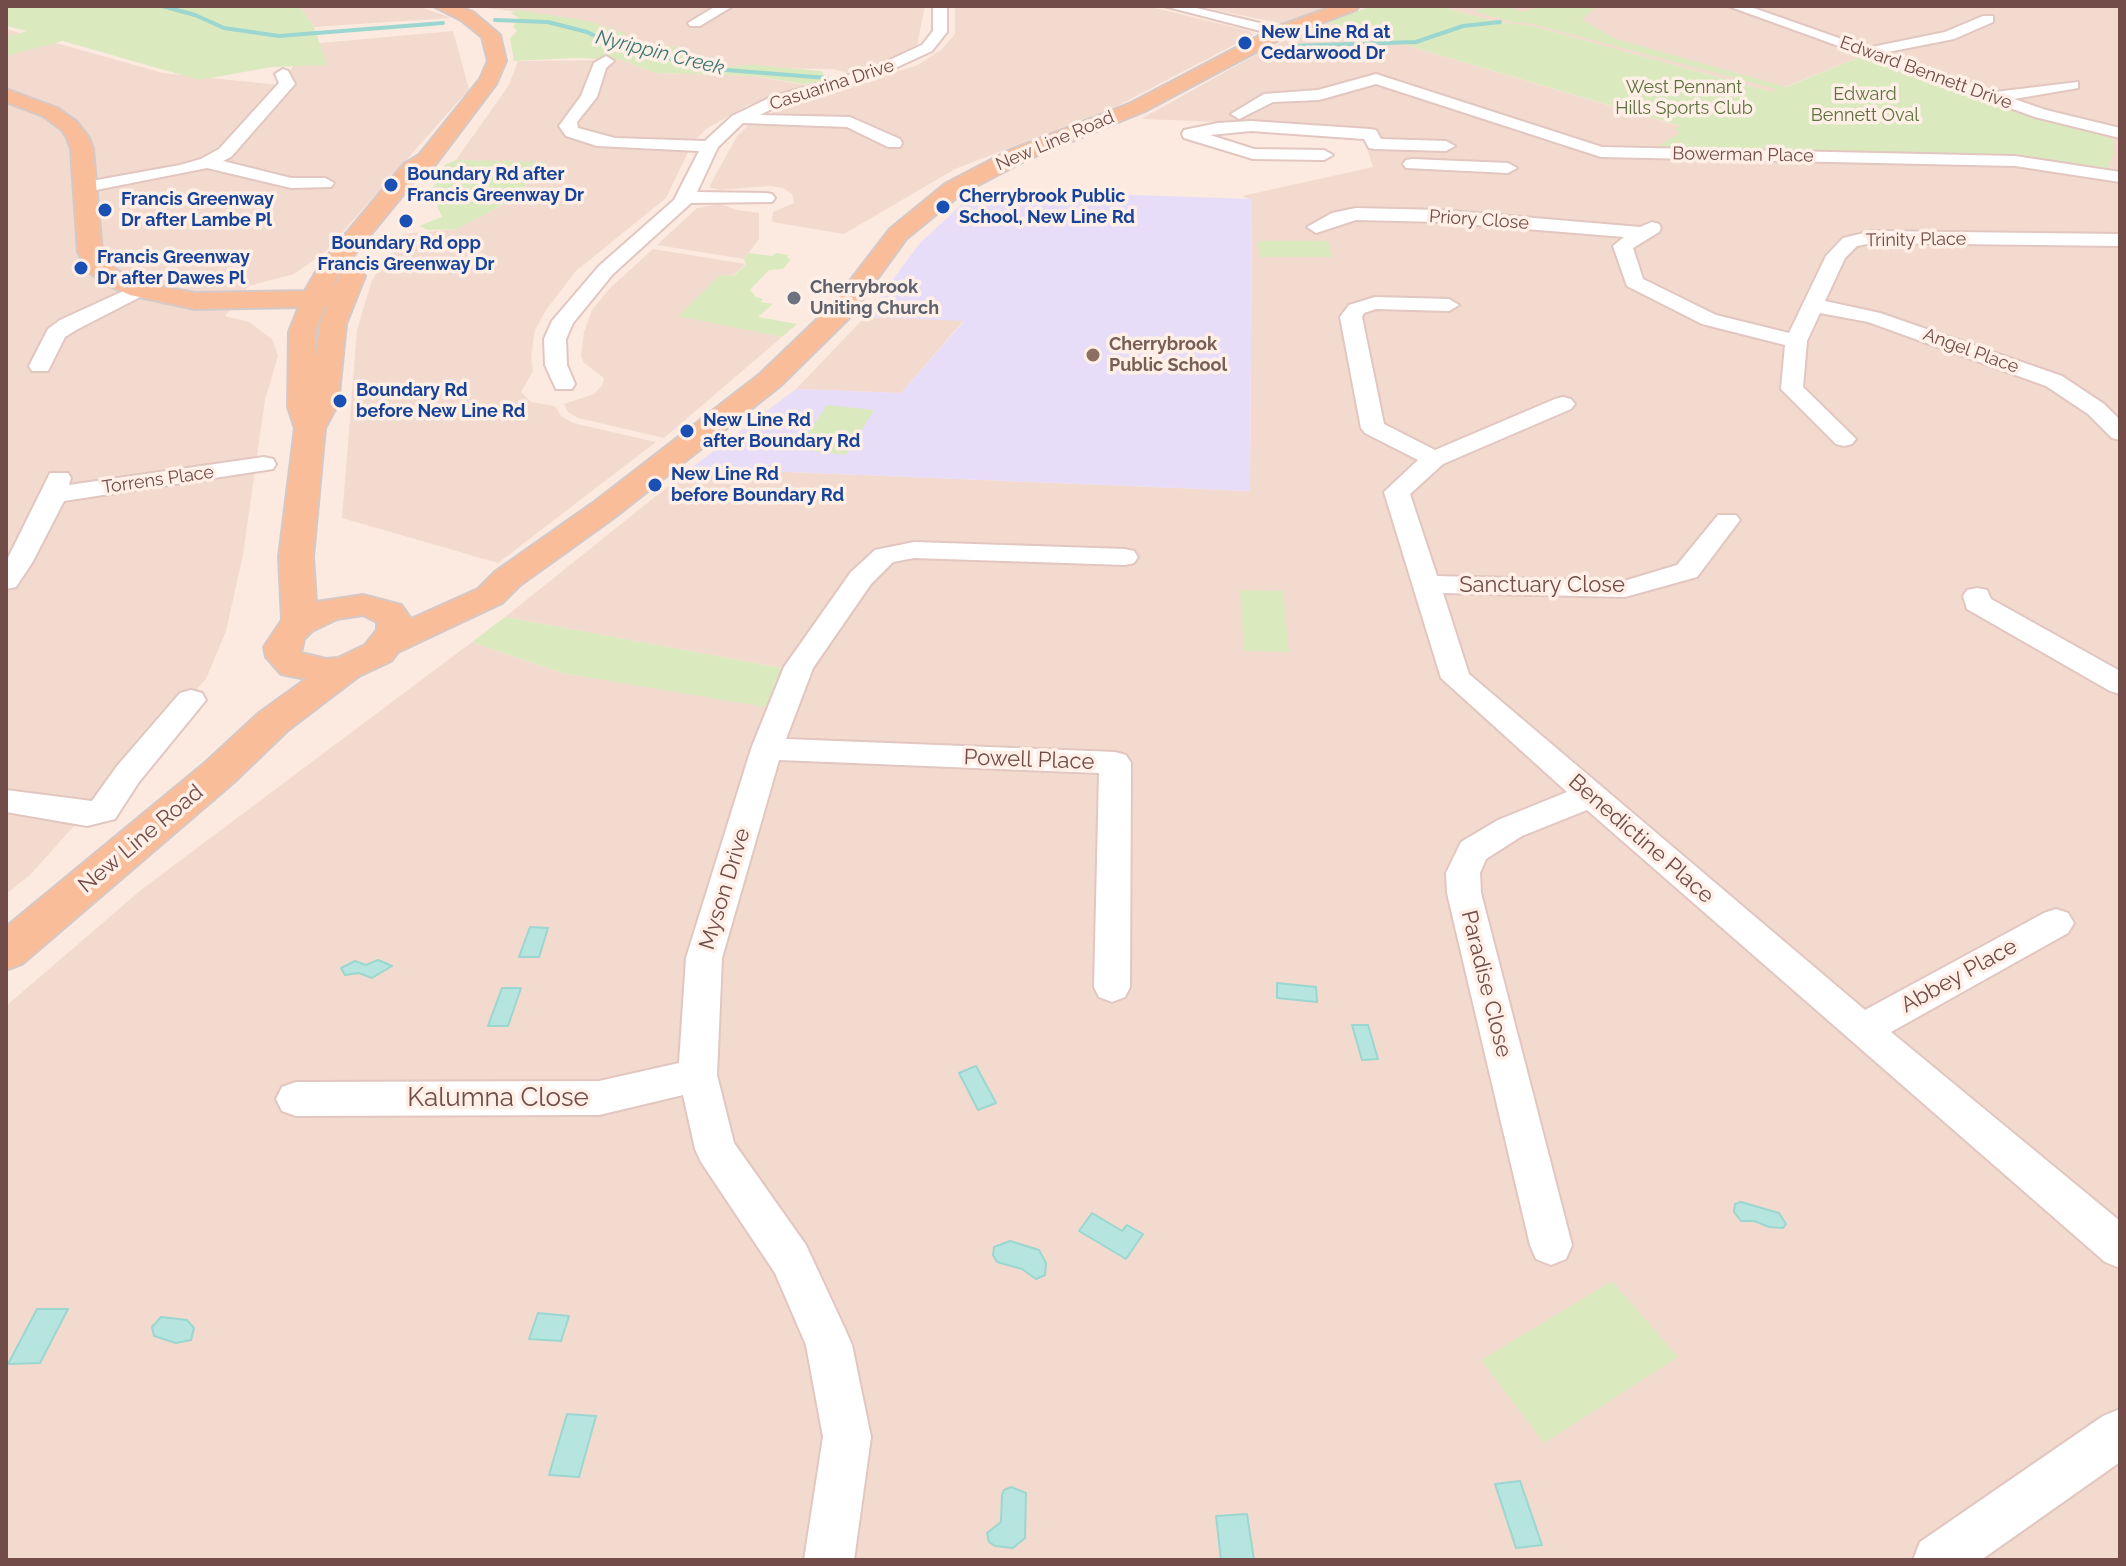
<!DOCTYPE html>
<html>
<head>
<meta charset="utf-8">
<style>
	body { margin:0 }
	#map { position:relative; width:2126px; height:1566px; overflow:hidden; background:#fceae0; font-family:Raleway,sans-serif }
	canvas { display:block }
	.frame { position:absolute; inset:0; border:8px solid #724c48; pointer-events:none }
</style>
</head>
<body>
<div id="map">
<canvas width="2126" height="1566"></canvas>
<div class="frame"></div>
</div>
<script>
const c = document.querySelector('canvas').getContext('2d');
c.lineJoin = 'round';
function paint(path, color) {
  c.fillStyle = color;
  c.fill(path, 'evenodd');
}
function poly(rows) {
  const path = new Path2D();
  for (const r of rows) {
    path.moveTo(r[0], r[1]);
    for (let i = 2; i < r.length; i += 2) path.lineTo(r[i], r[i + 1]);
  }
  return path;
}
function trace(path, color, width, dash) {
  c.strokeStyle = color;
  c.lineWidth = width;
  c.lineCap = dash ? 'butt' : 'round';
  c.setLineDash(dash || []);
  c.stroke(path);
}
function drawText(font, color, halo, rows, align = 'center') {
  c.font = font + ' Raleway,sans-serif';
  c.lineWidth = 7;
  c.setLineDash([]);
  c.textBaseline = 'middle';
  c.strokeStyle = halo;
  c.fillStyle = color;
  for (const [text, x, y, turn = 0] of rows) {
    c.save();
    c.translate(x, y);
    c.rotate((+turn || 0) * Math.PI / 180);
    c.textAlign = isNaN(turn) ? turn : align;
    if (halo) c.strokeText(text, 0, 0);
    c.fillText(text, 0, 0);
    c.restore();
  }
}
paint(poly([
	[290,6,418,6,451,18,314,27,301,8],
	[471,6,925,6,917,45,893,59,852,74,832,69,721,68,631,44,588,21],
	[955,6,1147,6,1250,31,1253,35,1117,106,955,169,844,234,772,222,773,212,794,203,792,194,783,188,770,186,719,190,709,187,737,136,753,121,790,105,918,65,942,49,955,34],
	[1197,6,1331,6,1283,24],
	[1439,6,2120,6,2120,1560,6,1560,6,1006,141,890,472,642,562,673,765,706,782,668,505,617,691,468,1250,491,1252,200,1242,196,1373,167,1360,127,1141,119,1268,48,1328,22,1689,129,2036,117,1865,55,1772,92,1532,26,1498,22],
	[6,29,163,73,280,85,309,44,453,31,469,89,325,252,294,274,249,286,225,316,249,322,272,339,278,356,265,400,243,555,226,631,206,679,30,875,6,894],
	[623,60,655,73,753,76,806,85,748,105,706,129,693,142,666,198,576,271,546,310,535,330,531,357,533,371,521,392,531,402,555,406,561,416,573,423,656,442,498,563,342,518,357,330,372,280,403,234,457,229,512,200,545,163,456,160,509,85,518,61],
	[720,204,737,210,759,213,759,239,744,259,657,245,697,208],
	[653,249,746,264,732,276,720,275,679,315,782,337,664,438,578,418,568,412,564,404,594,394,603,384,604,378,584,363,581,356,584,332,592,310,609,289],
	[865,317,964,320,901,393,796,389]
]), '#f3dacf');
paint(poly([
	[984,190,1252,199,1250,491,691,468,796,389,901,393,964,321,865,317,920,243,962,204]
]), '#e7ddf8');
paint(poly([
	[6,6,301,8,314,27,327,65,272,67,199,80,63,41,6,56,6,37,27,31,6,26],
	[1372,6,1439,6,1498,22,1532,26,1772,92,1776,89,1533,24,1511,22,1474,11,1484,8,1480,6,1504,6,1523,12,1543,6,1597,6,1582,20,1616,39,1786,87,1865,55,2036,117,2112,134,2114,152,2107,170,1670,149,1659,145,1680,133,1675,129,1680,126,1328,22],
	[519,10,588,21,624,33,631,44,676,47,694,54,703,63,716,68,753,65,821,71,829,81,804,84,754,76,655,73,623,60,575,58,514,61,510,38,517,31,513,27,519,18,510,13],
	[456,160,546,162,512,200,457,229,428,230,419,226,442,217,431,192,444,165],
	[1257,241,1328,241,1332,257,1260,257],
	[749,253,772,256,776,253,788,255,787,258,791,259,783,269,769,270,750,290,756,297,763,299,761,302,773,304,758,317,797,324,782,337,678,316,720,275,733,276,746,265,744,259],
	[827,405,874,410,846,455,797,449],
	[1240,590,1283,591,1289,652,1244,651],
	[505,617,782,668,765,707,562,673,472,642],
	[1612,1281,1678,1357,1544,1443,1481,1360]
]), '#dbe9bf');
const water = poly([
	[530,927,548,928,539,957,519,957,530,927],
	[378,960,392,966,372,978,359,973,345,975,341,968,355,961,366,965,378,960],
	[1277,983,1316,987,1317,1002,1277,998,1277,983],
	[502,988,521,988,508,1026,488,1026,502,988],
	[1352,1025,1368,1025,1378,1059,1362,1060,1352,1025],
	[976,1066,996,1103,978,1110,959,1073,976,1066],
	[1741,1202,1779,1213,1786,1224,1783,1228,1769,1227,1754,1221,1741,1221,1734,1212,1735,1204,1741,1202],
	[1092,1213,1122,1231,1127,1225,1143,1234,1126,1259,1079,1231,1092,1213],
	[1010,1241,1039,1250,1046,1263,1045,1275,1036,1279,1022,1269,997,1262,993,1255,994,1247,1010,1241],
	[37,1309,68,1309,40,1363,8,1364,37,1309],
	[538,1313,569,1316,561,1341,529,1339,538,1313],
	[161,1317,187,1320,194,1328,191,1340,176,1343,154,1336,152,1327,161,1317],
	[567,1414,596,1416,579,1477,549,1475,567,1414],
	[1520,1481,1542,1545,1516,1548,1495,1484,1520,1481],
	[1011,1487,1026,1493,1025,1538,1013,1548,995,1546,989,1542,987,1533,1001,1522,1002,1495,1004,1490,1011,1487],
	[1247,1514,1254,1560,1221,1560,1216,1516,1247,1514]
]);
paint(water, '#b6e5df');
trace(water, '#9cd6d0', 2);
trace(poly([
	[162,6,195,15,224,28,279,36,443,23],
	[495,20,548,22,587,32,616,46,714,69,827,78],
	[1290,46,1416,42,1463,26,1500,22]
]), '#9cd6d0', 4);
const minor = poly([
	[716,6,733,6,700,26,690,26,688,23,716,6],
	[933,6,947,6,947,32,932,51,880,75,783,103,760,115,850,117,900,139,902,143,900,147,888,147,847,127,743,123,718,147,697,192,766,193,772,194,775,198,772,202,691,203,613,274,573,323,566,339,567,365,575,384,572,389,556,389,545,365,544,339,552,321,599,266,674,200,699,151,597,146,566,136,559,126,581,96,594,63,606,56,614,61,606,68,597,97,577,122,578,128,615,138,705,141,732,116,771,97,870,69,922,45,933,31,933,6],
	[1164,6,1188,6,1285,29,1287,32,1280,36,1164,6],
	[1728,6,1748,6,1867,48,1945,32,1983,16,1993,16,1993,22,1954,39,1883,53,1995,92,2078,82,2078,88,2014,99,2046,110,2120,128,2120,138,2035,117,1728,6],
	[283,69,288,71,295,84,231,157,223,161,291,178,325,178,334,183,331,187,291,188,207,168,86,192,77,187,86,182,180,165,201,159,219,149,279,83,275,74,283,69],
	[1376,74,1602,147,2015,156,2120,172,2120,182,2015,166,1601,157,1376,84,1319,100,1273,102,1239,119,1231,114,1264,94,1318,90,1376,74],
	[1251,121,1370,129,1376,130,1381,139,1446,141,1455,146,1446,151,1375,149,1369,148,1364,139,1251,131,1210,135,1254,149,1324,150,1333,155,1324,160,1253,159,1184,138,1182,134,1184,130,1218,123,1251,121],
	[1412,159,1508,163,1517,168,1508,173,1406,168,1403,164,1406,160,1412,159],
	[1356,208,1440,210,1640,227,1652,222,1659,224,1661,228,1659,232,1633,248,1643,279,1716,315,1789,333,1826,256,1843,238,1872,231,2120,234,2120,246,1872,243,1857,246,1845,258,1825,301,1880,313,2062,376,2104,404,2120,420,2120,440,2112,438,2088,414,2046,386,1868,322,1820,313,1807,341,1803,387,1856,439,1852,444,1844,446,1836,444,1781,389,1785,345,1702,324,1627,286,1613,246,1624,237,1440,222,1356,220,1316,233,1307,227,1332,213,1356,208],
	[139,284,149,290,146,294,76,330,65,337,48,371,32,371,29,366,48,329,60,320,139,284],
	[1375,297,1449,299,1459,305,1449,311,1376,309,1364,313,1362,317,1384,424,1435,450,1555,399,1563,397,1571,399,1575,404,1571,409,1443,464,1410,494,1437,576,1624,581,1677,565,1718,515,1736,515,1740,520,1697,577,1625,597,1443,593,1469,674,1865,1010,2044,913,2056,909,2068,913,2074,923,2068,933,1891,1032,2120,1221,2120,1268,2105,1262,1587,810,1522,836,1486,859,1480,873,1481,893,1572,1245,1566,1259,1551,1265,1536,1259,1530,1245,1447,893,1446,873,1461,842,1498,820,1567,792,1441,678,1384,492,1418,460,1365,433,1361,428,1340,317,1349,305,1375,297],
	[264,457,273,459,276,464,273,469,64,501,32,563,16,587,6,589,6,562,50,473,68,473,71,478,69,485,264,457],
	[914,542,1125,549,1134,551,1138,557,1134,563,1125,565,914,558,893,562,871,584,813,668,786,739,1115,752,1126,755,1131,763,1130,987,1125,997,1112,1002,1099,997,1094,987,1099,773,779,760,722,958,717,1075,734,1143,806,1245,845,1329,852,1345,871,1437,854,1560,804,1560,823,1437,806,1345,775,1273,701,1162,695,1149,683,1095,599,1115,296,1116,282,1111,276,1099,282,1087,296,1082,599,1081,679,1063,686,958,751,749,784,667,851,572,875,550,914,542],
	[1977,588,1987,590,1991,599,2120,671,2120,694,2110,691,1967,609,1963,596,1967,590,1977,588],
	[191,690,202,693,206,700,139,782,115,819,87,826,6,812,6,790,92,801,117,766,180,693,191,690],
	[2120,1409,2120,1462,1981,1560,1913,1560,1920,1542,2103,1416,2120,1409]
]);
const major = poly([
	[433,6,457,6,473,12,500,35,506,61,496,84,435,165,420,174,340,272,331,290,343,271,352,268,361,271,365,276,346,324,338,404,325,428,313,557,316,602,363,595,401,605,411,619,478,589,495,572,593,503,760,374,830,307,890,229,945,184,1010,150,1131,103,1274,28,1334,6,1359,6,1356,10,1286,36,1145,111,1026,160,961,194,906,239,848,319,780,386,615,517,519,586,502,603,398,652,391,661,359,676,287,731,234,782,22,964,6,970,6,927,206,762,259,713,306,679,281,674,266,657,264,647,282,620,279,557,295,428,288,407,289,332,299,307,195,309,130,295,103,283,88,271,78,252,71,149,67,138,62,130,43,116,6,102,6,89,57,108,77,122,89,138,93,149,102,252,107,262,121,273,146,284,195,293,305,291,320,265,404,164,419,155,480,79,488,61,482,37,461,20,433,6],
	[325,306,327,306,320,324,316,356,315,332,325,306],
	[363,615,377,622,377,630,365,645,338,658,326,659,301,653,304,639,312,631,337,619,363,615]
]);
trace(minor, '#e2c6c0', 4);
trace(major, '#d5c9c8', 4);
paint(minor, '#fff');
paint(major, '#fabd99');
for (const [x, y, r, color] of [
	[1245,43,8,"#1a4fb4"],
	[391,185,8,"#1a4fb4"],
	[943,207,8,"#1a4fb4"],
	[105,210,8,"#1a4fb4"],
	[406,221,8,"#1a4fb4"],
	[81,268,8,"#1a4fb4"],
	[794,298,8,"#6b7280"],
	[1093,355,8,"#8d6e63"],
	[340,401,8,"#1a4fb4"],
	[687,431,8,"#1a4fb4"],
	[655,485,8,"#1a4fb4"]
]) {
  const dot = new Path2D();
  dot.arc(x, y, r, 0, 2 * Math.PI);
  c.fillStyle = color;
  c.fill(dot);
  trace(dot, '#ffefe6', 3);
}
drawText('bold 18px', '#164399', '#ffefe6', [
	["New Line Rd at",1261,33],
	["Cedarwood Dr",1261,54],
	["Boundary Rd after",407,175],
	["Francis Greenway Dr",407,196],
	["Cherrybrook Public",959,197],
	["School, New Line Rd",959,218],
	["Francis Greenway",121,200],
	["Dr after Lambe Pl",121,221],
	["Boundary Rd opp",406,244,"center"],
	["Francis Greenway Dr",406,265,"center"],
	["Francis Greenway",97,258],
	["Dr after Dawes Pl",97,279],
	["Boundary Rd",356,391],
	["before New Line Rd",356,412],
	["New Line Rd",703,421],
	["after Boundary Rd",703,442],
	["New Line Rd",671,475],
	["before Boundary Rd",671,496]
], 'left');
drawText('18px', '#724c48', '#ffefe6', [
	["Edward Bennett Drive",1926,73,20],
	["Casuarina Drive",832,85,-18],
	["New Line Road",1055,141,-23],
	["Bowerman Place",1743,155,1],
	["Priory Close",1479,220,4],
	["Trinity Place",1916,240,-1],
	["Angel Place",1971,351,20],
	["Torrens Place",158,480,-8]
]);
drawText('18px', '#5b723e', '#ffefe6', [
	["West Pennant",1684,88],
	["Hills Sports Club",1684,109],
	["Edward",1865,95],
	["Bennett Oval",1865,116]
]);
drawText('bold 18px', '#5b616d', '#ffefe6', [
	["Cherrybrook",810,288],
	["Uniting Church",810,309]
], 'left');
drawText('bold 18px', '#785e54', '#ffefe6', [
	["Cherrybrook",1109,345],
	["Public School",1109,366]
], 'left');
drawText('italic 20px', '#3c7872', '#ffefe6', [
	["Nyrippin Creek",660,53,14]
]);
drawText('22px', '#724c48', '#ffefe6', [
	["Sanctuary Close",1542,585],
	["Powell Place",1029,760,2],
	["New Line Road",141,839,-40],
	["Benedictine Place",1641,839,41],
	["Myson Drive",725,889,-73],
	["Abbey Place",1959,976,-29],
	["Paradise Close",1486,984,76]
]);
drawText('26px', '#724c48', '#ffefe6', [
	["Kalumna Close",498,1098]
]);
</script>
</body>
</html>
